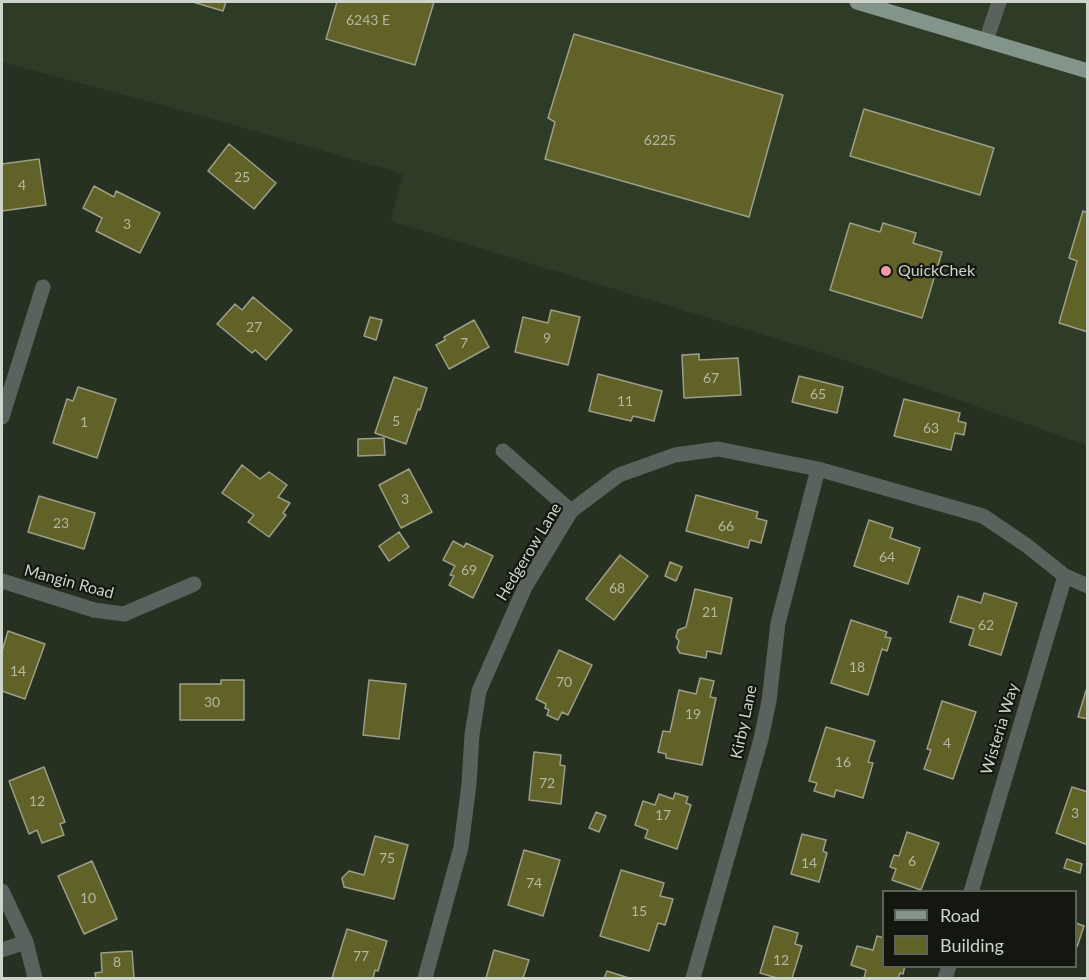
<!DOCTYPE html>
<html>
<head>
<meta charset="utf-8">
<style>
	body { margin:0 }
	#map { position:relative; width:1089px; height:980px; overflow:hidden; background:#273121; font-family:Lato,sans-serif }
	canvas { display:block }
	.frame { position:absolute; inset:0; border:3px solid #ced4ca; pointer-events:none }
	.legend { position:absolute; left:882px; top:890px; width:195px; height:78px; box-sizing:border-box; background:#131710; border:2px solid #5e635a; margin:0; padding:8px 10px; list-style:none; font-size:18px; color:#ced4ca }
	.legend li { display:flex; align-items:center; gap:12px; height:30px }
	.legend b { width:30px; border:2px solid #5e635a }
</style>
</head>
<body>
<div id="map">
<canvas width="1089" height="980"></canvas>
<div class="frame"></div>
<ul class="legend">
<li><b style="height:8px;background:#83958a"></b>Road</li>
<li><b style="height:16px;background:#616228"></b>Building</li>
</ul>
</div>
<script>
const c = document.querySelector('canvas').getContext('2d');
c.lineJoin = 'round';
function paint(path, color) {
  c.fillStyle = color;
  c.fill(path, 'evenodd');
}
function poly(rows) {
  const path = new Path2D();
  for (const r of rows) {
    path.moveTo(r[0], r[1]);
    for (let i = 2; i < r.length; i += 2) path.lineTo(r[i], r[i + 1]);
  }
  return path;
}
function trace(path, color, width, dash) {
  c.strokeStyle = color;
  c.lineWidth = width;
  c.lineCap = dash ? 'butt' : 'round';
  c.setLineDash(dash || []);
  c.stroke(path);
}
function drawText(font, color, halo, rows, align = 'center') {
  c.font = font + ' Lato,sans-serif';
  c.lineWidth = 4.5;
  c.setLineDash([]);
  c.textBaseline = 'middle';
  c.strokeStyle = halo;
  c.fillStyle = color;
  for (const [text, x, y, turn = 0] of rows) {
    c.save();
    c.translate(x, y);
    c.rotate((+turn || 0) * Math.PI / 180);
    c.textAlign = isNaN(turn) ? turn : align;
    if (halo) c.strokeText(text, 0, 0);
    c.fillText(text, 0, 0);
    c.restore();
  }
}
paint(poly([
	[2,2,1087,2,1087,445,827,354,391,221,403,174,210,118,2,62]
]), '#2e3b26');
const building = poly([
	[193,2,226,2,223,11,193,2],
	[337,2,434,2,415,65,326,39,337,2],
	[574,34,783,95,749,217,545,159,555,122,548,118,574,34],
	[864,109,994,148,980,195,850,156,864,109],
	[229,144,276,183,254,209,208,171,229,144],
	[39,159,46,205,2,211,2,164,39,159],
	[94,186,114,197,116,191,160,213,140,253,96,231,102,218,83,208,94,186],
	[1083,211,1088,213,1088,332,1059,323,1077,261,1069,258,1083,211],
	[850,223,880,232,883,223,916,233,913,243,942,252,922,318,830,290,850,223],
	[253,297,292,330,266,360,255,350,252,353,217,324,235,304,242,310,253,297],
	[551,310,580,317,568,365,515,352,523,317,548,323,551,310],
	[370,317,382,320,376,340,364,336,370,317],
	[474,320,489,347,449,369,436,345,445,340,444,337,474,320],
	[699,354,699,360,738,358,741,395,684,398,682,355,699,354],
	[598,374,662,391,654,421,633,416,631,421,589,411,598,374],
	[799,376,843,387,837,413,792,402,799,376],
	[394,377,427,388,420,410,418,409,406,444,375,433,394,377],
	[78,387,116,399,97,458,53,443,67,399,73,401,78,387],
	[904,399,960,413,958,421,966,423,964,435,955,433,951,450,894,436,904,399],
	[384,438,385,455,358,456,358,439,384,438],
	[242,465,260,479,269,472,287,485,278,497,290,503,283,513,286,515,269,537,248,522,254,515,222,493,242,465],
	[409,469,432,512,401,528,379,485,409,469],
	[696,495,758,512,756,518,767,521,761,543,750,540,748,548,686,531,696,495],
	[39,496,95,513,84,549,28,532,39,496],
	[869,520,893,528,890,538,920,548,908,584,854,566,869,520],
	[399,532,409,547,389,561,379,546,399,532],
	[453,541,464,547,466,543,493,556,473,598,449,585,454,576,450,575,455,566,443,560,453,541],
	[620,555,648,576,614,620,586,599,620,555],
	[670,562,682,567,676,581,665,576,670,562],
	[695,589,732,598,721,654,707,651,706,658,680,653,677,648,679,641,676,637,678,630,686,627,695,589],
	[984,593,1017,603,1001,655,969,645,974,629,950,622,958,596,981,603,984,593],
	[851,620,887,632,885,637,891,638,887,651,882,649,868,695,831,683,851,620],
	[8,631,45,644,25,699,2,691,2,651,8,631],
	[559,650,592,665,568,715,562,712,558,720,547,715,549,710,545,708,546,704,536,699,559,650],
	[700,678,714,681,710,697,716,698,702,765,666,758,666,754,658,752,663,731,670,732,679,690,696,694,700,678],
	[221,680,244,680,244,720,180,720,180,684,221,684,221,680],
	[369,680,406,684,399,739,363,735,369,680],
	[1088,684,1088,719,1078,717,1088,684],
	[942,701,976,712,953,779,924,769,931,750,927,749,942,701],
	[826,727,875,741,868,762,873,763,863,798,836,790,834,797,814,791,817,783,809,781,826,727],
	[534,752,561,755,560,765,565,766,561,804,529,800,534,752],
	[44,767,65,822,60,824,64,835,42,843,37,830,29,834,9,781,44,767],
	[1072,787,1088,792,1088,845,1056,833,1072,787],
	[675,793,688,797,686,803,691,805,677,849,645,838,648,830,635,825,643,801,655,805,659,794,673,799,675,793],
	[596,812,606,816,599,832,589,828,596,812],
	[907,832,939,843,921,890,892,880,896,869,890,867,894,855,899,856,907,832],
	[802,834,826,840,823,851,827,853,819,882,791,874,802,834],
	[375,836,408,845,394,899,344,887,342,878,349,871,364,875,375,836],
	[524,850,560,860,543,916,508,905,524,850],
	[1067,859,1082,864,1080,873,1064,868,1067,859],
	[92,861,117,919,84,934,58,876,92,861],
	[621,870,664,883,660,896,673,899,665,925,658,923,649,951,600,936,621,870],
	[1076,923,1084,926,1077,947,1076,946,1076,923],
	[774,926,798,933,795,944,802,946,792,978,777,978,760,973,774,926],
	[347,929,387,941,378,971,375,970,373,978,332,978,347,929],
	[877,936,884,938,884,966,905,966,903,974,900,973,898,978,864,978,866,970,851,965,857,946,873,950,877,936],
	[494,950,529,960,523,978,486,978,494,950],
	[132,951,134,978,96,978,95,973,102,972,101,953,132,951],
	[607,971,629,978,604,978,607,971]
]);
paint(building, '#616228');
trace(building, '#9d9e89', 1.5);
trace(poly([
	[986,41,999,2],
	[2,417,43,287],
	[503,451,571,511],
	[2,581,94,610,124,614,194,584],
	[2,891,26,942,35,978],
	[971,892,1065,576],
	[2,950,26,942],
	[425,978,461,847,469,784,472,735,479,691,525,587,571,511,619,475,675,455,718,449,818,469,983,516,1026,545,1065,576,1088,586],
	[693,978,761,739,769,701,778,623,818,469],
	[945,978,949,966]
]), '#59625c', 15);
trace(poly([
	[857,2,1088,71]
]), '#83958a', 15);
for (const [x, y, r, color] of [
	[886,271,6,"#f49aa5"]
]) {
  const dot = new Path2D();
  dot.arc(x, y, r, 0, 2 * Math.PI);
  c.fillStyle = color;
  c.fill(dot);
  trace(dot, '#131710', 2);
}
drawText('14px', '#b3b8a2', null, [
	["6243 E",368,20],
	["6225",660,140],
	["25",242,177],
	["4",22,185],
	["3",127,224],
	["27",254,327],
	["9",547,338],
	["7",464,343],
	["67",711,378],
	["65",818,394],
	["11",625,401],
	["5",396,421],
	["1",84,422],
	["63",931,428],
	["3",405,499],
	["23",61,523],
	["66",726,526],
	["64",887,557],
	["69",469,570],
	["68",617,588],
	["21",710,612],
	["62",986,625],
	["18",857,667],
	["14",18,671],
	["70",564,682],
	["30",212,702],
	["19",693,714],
	["4",947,743],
	["16",843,762],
	["72",547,783],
	["12",37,801],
	["3",1075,813],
	["17",663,815],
	["75",387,858],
	["6",912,861],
	["14",809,863],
	["74",534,883],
	["10",88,898],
	["15",639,911],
	["77",361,956],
	["12",781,960],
	["8",117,962]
]);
drawText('16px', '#ced4ca', '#131710', [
	["QuickChek",898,271]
], 'left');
drawText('16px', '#ced4ca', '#131710', [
	["Hedgerow Lane",529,552,-59],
	["Mangin Road",69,582,15],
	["Kirby Lane",744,722,-78],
	["Wisteria Way",1000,729,-73]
]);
</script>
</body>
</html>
